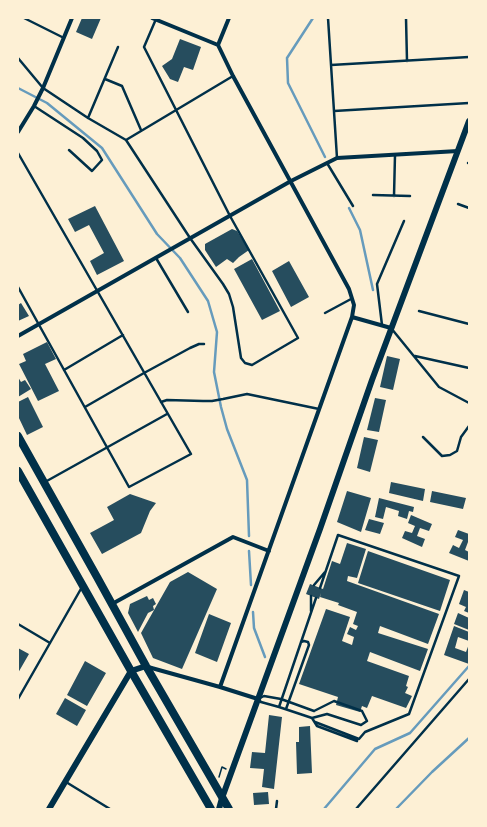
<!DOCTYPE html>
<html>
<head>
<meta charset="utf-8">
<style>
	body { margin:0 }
	#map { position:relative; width:487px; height:827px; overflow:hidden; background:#fdf0d5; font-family:Raleway,sans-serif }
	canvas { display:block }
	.frame { position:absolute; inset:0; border:19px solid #fdf0d5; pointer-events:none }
</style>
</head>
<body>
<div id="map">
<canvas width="487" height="827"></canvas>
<div class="frame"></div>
</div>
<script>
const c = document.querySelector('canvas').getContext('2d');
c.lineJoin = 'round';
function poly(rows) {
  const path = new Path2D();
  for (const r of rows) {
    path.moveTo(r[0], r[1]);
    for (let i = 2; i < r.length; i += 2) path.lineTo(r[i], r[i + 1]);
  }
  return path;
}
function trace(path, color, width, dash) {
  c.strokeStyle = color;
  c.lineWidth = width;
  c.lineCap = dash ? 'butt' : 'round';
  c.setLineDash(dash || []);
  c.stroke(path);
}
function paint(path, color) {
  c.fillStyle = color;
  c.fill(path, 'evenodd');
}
trace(poly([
	[313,18,287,58,288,83,325,157],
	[18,88,47,103,102,148,157,234,180,258,208,301,217,332,214,372,221,407,227,429,247,480,249,536],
	[349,208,360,230,373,290],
	[249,551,251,585],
	[253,612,254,628,265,657],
	[324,809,375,749,410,733,469,666],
	[396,809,432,772,469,738]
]), '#669bbc', 2.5);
paint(poly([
	[82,18,101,18,92,39,76,32],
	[180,39,201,47,193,70,184,67,178,82,170,79,162,66,172,59],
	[95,206,124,261,97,275,90,261,104,253,89,225,75,232,68,219],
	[232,229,237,231,249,250,239,257,233,263,227,259,216,267,205,250,205,244],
	[252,259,280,311,262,320,234,269],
	[289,261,309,297,291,307,272,271],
	[21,303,29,316,18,321,18,305],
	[47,342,56,359,45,364,59,391,38,401,19,364,26,361,23,354],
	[387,356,400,359,393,390,380,387],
	[18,377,21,382,25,380,31,389,18,397],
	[28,397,43,427,27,435,18,416,18,402],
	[375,398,386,400,379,432,367,430],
	[364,437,378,440,370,472,357,468],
	[391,482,425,489,423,501,389,493],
	[347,491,371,498,361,532,337,522],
	[432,491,466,498,463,509,430,502],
	[130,494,156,503,150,511,141,533,102,554,90,533,114,520,107,507],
	[379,498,414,507,413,512,409,511,407,519,398,516,399,511,386,507,383,519,375,517],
	[411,515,432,524,429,531,420,528,417,536,425,539,422,547,402,538,405,531,412,533,415,526,408,523],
	[369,519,384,523,380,534,365,530],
	[458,530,469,534,469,542,468,542,465,550,469,552,469,561,449,553,453,545,459,548,463,540,455,537],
	[347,543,366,549,357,578,348,576,347,581,439,614,428,644,380,626,378,633,428,649,420,671,370,652,367,661,409,676,406,686,408,687,405,693,412,696,406,708,372,696,367,708,362,706,360,712,336,705,338,697,299,684,326,609,350,617,342,641,352,645,354,637,347,634,350,627,356,630,358,626,353,624,357,612,338,605,339,603,320,597,321,593,319,599,306,594,310,584,323,589,332,561,340,564],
	[368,551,450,580,440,611,358,583],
	[188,572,217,589,182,669,153,658,141,633,170,582],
	[464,590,469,592,469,613,464,611,466,607,459,604],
	[147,596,149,600,153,598,156,604,153,606,154,610,148,613,138,632,128,613,130,604],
	[458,613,469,618,469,630,454,624],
	[209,614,231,623,217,662,195,653],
	[454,626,469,632,469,641,458,637,455,648,466,652,469,644,469,664,444,655],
	[18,648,29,654,18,673],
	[85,661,106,673,87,706,67,695],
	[65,698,86,710,77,726,56,714],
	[269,715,282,717,274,789,262,787,264,769,250,768,252,752,265,753],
	[310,726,312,773,297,774,296,742,299,742,299,727],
	[268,792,269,804,254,805,253,793]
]), '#264d5e');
trace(poly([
	[219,777,222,767,226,769]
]), '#003049', 1.5);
trace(poly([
	[24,18,64,38],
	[328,18,337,158],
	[406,18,407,61],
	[18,58,43,88,88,118,126,140,190,238,223,284,229,294,233,307,241,358,245,363,252,365,298,338,230,216,144,47,156,19],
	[331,65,469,57],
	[105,79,122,86,141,130],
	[34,106,83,138,97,151,102,160,92,171,69,150],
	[334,111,469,103],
	[88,118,118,47],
	[126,140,233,76],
	[18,153,191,454,129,487,18,287],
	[327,163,353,206],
	[468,163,469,163],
	[373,195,410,196],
	[394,196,395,155],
	[458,204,469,208],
	[156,258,188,312],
	[419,311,469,324],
	[325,313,351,299],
	[382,325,377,284,404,221],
	[391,328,439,387,469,403],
	[415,356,469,368],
	[64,370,123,335],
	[161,402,167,400,203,401,212,401,223,399,247,394,319,409],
	[85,407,144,373,190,348,199,344,204,344],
	[423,437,442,456,450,455,457,451,461,437,469,426],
	[45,482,167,414],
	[314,585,325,572],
	[311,596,311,611],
	[18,624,50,643],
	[18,699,82,587],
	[279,707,316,598],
	[286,709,309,645,308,642,304,641,301,642],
	[312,718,327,714,361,725,367,721,362,711,334,701,314,711],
	[312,718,279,707,261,702,258,699,264,696,281,699,314,711],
	[312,718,317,726,357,741],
	[315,722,359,739,365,732,409,714,459,576,338,535,320,588],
	[66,782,110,809],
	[276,809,277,801],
	[356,809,469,679]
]), '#003049', 2.5);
trace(poly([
	[152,18,218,45],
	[218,45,233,76,349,289,354,305,352,317,220,687],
	[218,45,229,18],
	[18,132,34,106,43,88,72,18],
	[352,317,391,328],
	[18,336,291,181,337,158,458,151],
	[112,604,233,537,269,551],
	[148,667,220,687,258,699]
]), '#003049', 4);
trace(poly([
	[49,809,131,671,146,666],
	[219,809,222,798,320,529,372,380,469,121]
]), '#003049', 6);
trace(poly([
	[18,436,97,577,146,666,229,809],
	[18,471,131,671,211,809]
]), '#003049', 8);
</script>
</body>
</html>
